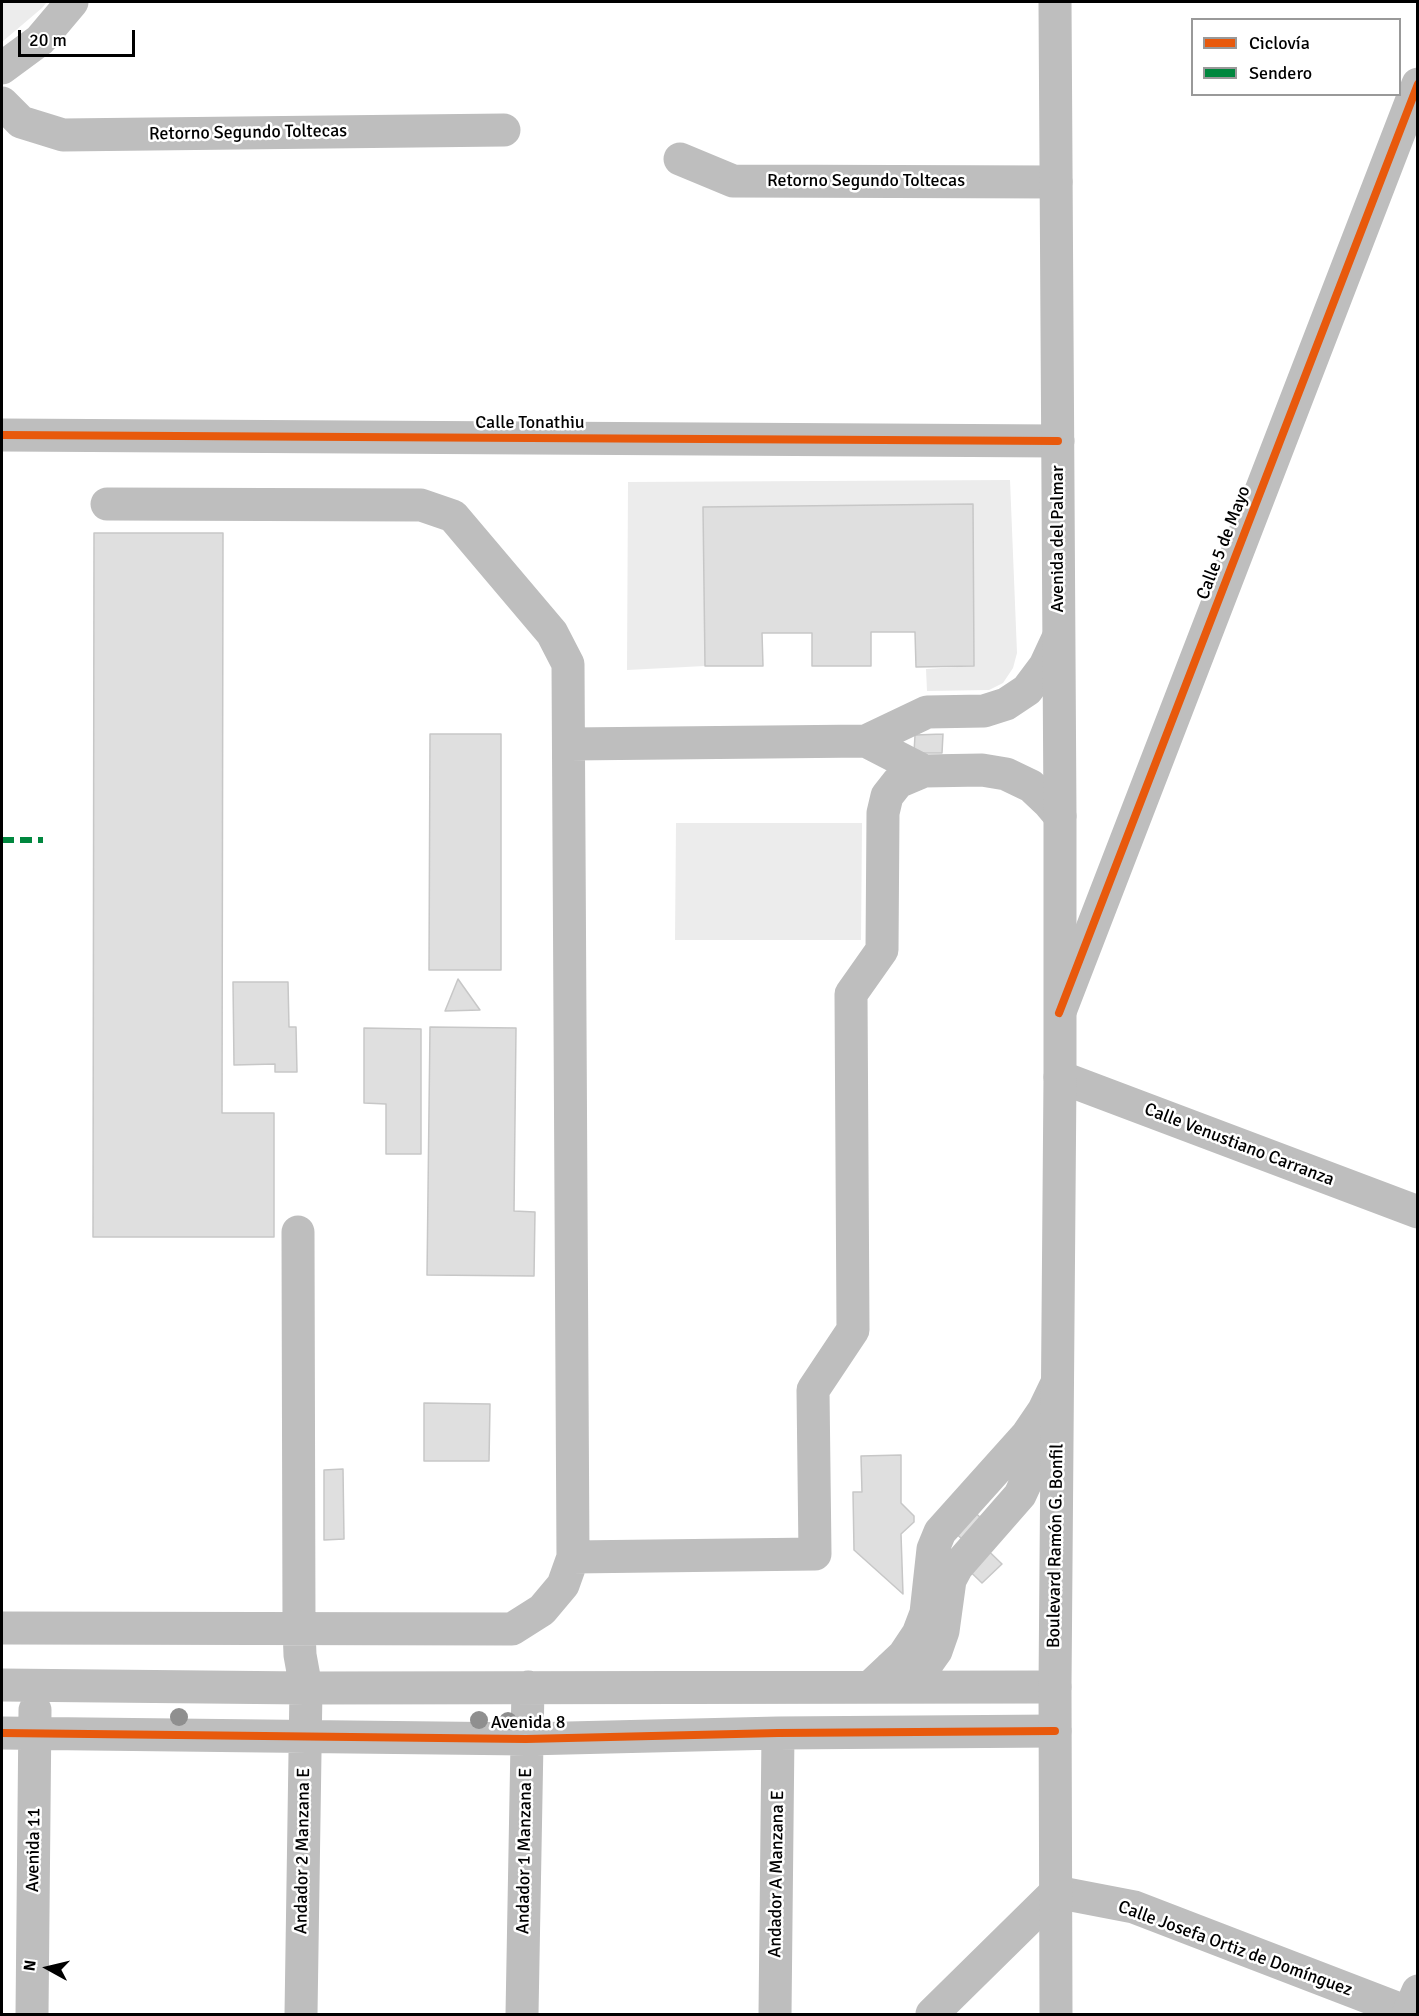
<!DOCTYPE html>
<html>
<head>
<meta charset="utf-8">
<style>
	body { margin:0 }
	#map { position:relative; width:1419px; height:2016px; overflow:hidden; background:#fff; font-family:Signika,sans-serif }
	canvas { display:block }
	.frame { position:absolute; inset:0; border:3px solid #000; pointer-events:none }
	.legend { position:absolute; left:1191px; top:18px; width:210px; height:78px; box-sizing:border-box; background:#fff; border:2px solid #999; margin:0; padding:8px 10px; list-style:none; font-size:18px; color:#000 }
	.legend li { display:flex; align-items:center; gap:12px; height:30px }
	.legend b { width:30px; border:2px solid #999 }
	.north { position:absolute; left:18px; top:1938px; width:60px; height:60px; -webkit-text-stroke:4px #fff; paint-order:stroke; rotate:278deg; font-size:16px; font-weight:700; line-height:24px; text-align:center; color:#000 }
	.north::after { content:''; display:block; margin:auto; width:21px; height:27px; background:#000; clip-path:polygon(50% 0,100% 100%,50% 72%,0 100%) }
	.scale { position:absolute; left:18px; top:30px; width:117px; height:27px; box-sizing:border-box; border:3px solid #000; border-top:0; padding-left:8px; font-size:18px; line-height:21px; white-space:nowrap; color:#000; -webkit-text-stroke:4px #fff; paint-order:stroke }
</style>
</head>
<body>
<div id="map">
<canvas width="1419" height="2016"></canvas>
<div class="frame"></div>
<ul class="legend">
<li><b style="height:8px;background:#e8590c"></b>Ciclovía</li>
<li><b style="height:8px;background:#00873e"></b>Sendero</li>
</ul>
<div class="north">N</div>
<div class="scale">20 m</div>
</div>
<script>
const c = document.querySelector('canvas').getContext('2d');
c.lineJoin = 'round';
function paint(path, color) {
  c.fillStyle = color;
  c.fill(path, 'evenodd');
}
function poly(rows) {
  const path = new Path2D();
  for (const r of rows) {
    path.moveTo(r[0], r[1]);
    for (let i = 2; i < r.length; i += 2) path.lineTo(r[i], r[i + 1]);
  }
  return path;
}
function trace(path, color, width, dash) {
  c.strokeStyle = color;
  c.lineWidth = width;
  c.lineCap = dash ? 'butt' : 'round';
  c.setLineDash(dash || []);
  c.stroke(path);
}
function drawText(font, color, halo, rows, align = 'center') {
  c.font = font + ' Signika,sans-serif';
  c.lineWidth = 5;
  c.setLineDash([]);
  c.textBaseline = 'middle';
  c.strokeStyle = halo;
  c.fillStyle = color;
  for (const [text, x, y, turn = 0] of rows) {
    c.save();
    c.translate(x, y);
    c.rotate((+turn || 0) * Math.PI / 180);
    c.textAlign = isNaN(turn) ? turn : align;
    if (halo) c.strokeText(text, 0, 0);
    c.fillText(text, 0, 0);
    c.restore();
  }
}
paint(poly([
	[2,2,47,2,42,8,2,42],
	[1010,480,1017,653,1013,668,1003,683,989,690,927,691,926,669,974,666,973,504,704,507,705,666,627,670,628,482],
	[676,823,862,823,861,940,675,940]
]), '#ececec');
const building = poly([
	[973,504,974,666,916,667,915,632,871,632,871,666,812,666,812,633,762,633,763,666,705,666,703,507,973,504],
	[94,533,223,533,222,1113,274,1113,274,1237,93,1237,94,533],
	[430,734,501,734,501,970,429,970,430,734],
	[943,734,942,753,914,753,915,735,943,734],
	[458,979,480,1010,445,1011,458,979],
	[233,982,288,982,289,1027,296,1027,297,1072,275,1072,275,1064,234,1065,233,982],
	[430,1027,516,1028,514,1211,535,1212,534,1276,427,1275,430,1027],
	[364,1028,421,1029,421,1154,386,1154,386,1104,364,1103,364,1028],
	[424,1403,490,1404,489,1461,424,1461,424,1403],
	[901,1455,901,1503,914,1516,914,1522,901,1534,903,1594,854,1550,853,1492,862,1492,861,1456,901,1455],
	[343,1469,344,1539,324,1540,324,1470,343,1469],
	[958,1496,985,1522,972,1535,1002,1564,982,1583,953,1555,965,1542,939,1517,958,1496]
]);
paint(building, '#dfdfdf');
trace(building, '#c7c7c7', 1.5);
trace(poly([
	[2,68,40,40,72,2],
	[2,103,21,122,63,135,504,130],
	[680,159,733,181,1056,182],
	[2,435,1058,441],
	[866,741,924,771,982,770,1006,774,1031,786,1049,803,1060,816],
	[570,744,866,741,927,712,984,711,1006,704,1027,690,1045,666,1058,638],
	[1061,1009,1418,84],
	[1060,1077,1418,1212],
	[298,1232,299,1628,300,1655,306,1688,301,2014],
	[573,1557,815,1554,813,1390,853,1330,851,994,882,950,883,813,887,796,898,782,924,771],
	[2,1628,512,1629,542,1610,563,1585,573,1557,568,664,552,633,453,516,421,505,107,504],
	[891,1667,926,1665,936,1651,943,1631,950,1580,957,1567,1020,1495,1026,1482,1027,1435],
	[2,1685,306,1688,1055,1687],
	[870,1687,904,1655,918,1634,926,1613,933,1549,940,1532,1027,1435,1044,1410,1057,1383],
	[2,1733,526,1739,778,1733,1055,1731],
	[32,2014,35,1710],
	[522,2014,528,1687],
	[775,2014,778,1733],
	[932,2014,1056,1892,1134,1907,1412,2014]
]), '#bebebe', 33);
trace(poly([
	[1055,2,1060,816,1060,1077,1055,1687,1056,2014],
	[1408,2014,1418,1991]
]), '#bebebe', 33);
trace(poly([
	[2,840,43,840]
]), '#00873e', 6, [12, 6]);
trace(poly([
	[2,435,1058,441],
	[1059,1013,1418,84],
	[2,1733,526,1739,778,1733,1055,1731]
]), '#e8590c', 8);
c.fillStyle = '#8f8f8f';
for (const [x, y] of [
	[179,1717],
	[479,1720],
	[508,1721]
]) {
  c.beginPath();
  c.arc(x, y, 9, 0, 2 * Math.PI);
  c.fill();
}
drawText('18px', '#000', '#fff', [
	["Retorno Segundo Toltecas",248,133,-1],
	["Retorno Segundo Toltecas",866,181],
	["Calle Tonathiu",530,423],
	["Avenida del Palmar",1058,539,-90],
	["Calle 5 de Mayo",1224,543,-69],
	["Calle Venustiano Carranza",1239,1145,21],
	["Boulevard Ramón G. Bonfil",1056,1546,-89],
	["Avenida 8",528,1723],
	["Avenida 11",34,1850,-89],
	["Andador 2 Manzana E",303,1851,-89],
	["Andador 1 Manzana E",525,1851,-89],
	["Andador A Manzana E",777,1874,-89],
	["Calle Josefa Ortiz de Domínguez",1235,1949,20]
]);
</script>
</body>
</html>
